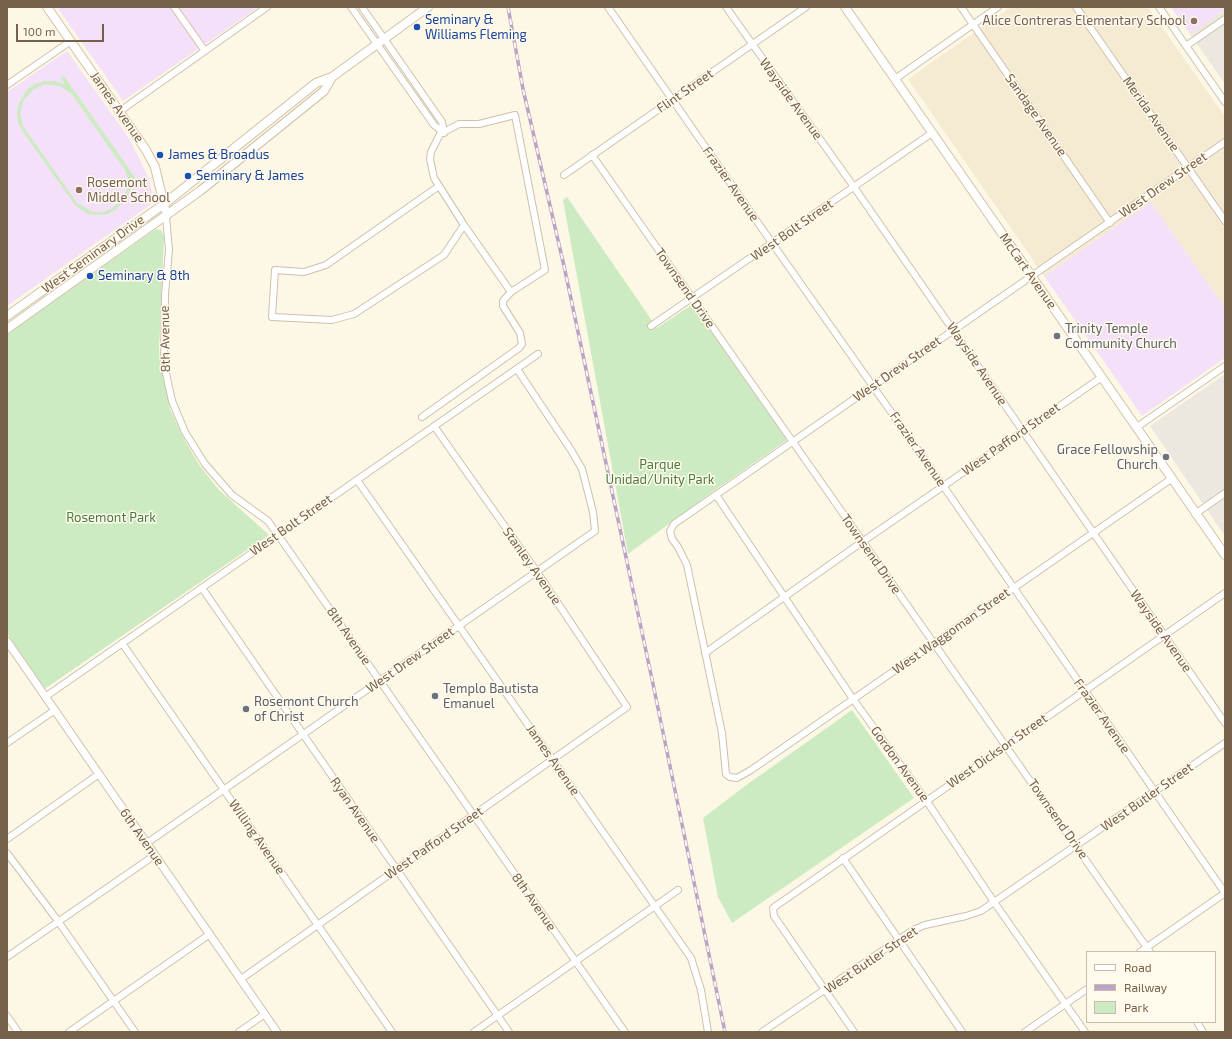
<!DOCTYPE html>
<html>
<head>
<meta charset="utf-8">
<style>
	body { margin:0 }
	#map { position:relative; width:1232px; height:1039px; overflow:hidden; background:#fdf7e5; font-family:"Exo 2",sans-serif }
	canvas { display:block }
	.frame { position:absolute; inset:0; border:8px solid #776049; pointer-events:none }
	.legend { position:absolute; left:1086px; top:951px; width:130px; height:72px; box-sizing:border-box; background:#fffaec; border:1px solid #c9bcab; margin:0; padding:5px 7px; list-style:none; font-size:12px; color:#776049 }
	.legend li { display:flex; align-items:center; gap:8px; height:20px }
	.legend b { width:20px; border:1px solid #c9bcab }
	.scale { position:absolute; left:16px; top:24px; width:88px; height:18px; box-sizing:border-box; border:2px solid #776049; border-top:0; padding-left:5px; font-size:12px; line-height:14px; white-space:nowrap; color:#776049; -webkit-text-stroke:3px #fffaec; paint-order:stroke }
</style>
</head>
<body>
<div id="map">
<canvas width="1232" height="1039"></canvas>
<div class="frame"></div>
<ul class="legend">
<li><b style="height:5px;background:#fff"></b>Road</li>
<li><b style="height:5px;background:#bca2c7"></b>Railway</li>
<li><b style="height:11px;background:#cdebc2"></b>Park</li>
</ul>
<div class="scale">100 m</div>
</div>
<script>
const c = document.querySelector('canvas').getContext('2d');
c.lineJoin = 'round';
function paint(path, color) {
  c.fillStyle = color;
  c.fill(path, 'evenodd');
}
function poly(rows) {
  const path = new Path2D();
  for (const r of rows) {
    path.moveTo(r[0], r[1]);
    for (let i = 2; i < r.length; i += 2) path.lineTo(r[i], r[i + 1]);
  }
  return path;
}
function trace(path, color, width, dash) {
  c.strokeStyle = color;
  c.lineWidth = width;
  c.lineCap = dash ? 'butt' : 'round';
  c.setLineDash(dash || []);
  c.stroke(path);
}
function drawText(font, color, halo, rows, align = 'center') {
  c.font = font + ' "Exo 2",sans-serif';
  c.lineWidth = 3;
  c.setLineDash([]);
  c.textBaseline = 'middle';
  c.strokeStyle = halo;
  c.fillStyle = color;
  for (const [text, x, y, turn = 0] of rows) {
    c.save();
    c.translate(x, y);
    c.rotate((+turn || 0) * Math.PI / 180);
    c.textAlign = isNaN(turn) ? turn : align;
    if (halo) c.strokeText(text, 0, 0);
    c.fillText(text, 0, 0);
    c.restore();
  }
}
paint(poly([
	[1011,7,1148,7,1225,117,1225,308,1151,202,1044,276,908,79]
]), '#f5ebd3');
paint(poly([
	[1225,9,1225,84,1190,34],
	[1225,374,1225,536,1150,426]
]), '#ede8df');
paint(poly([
	[57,7,259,7,123,101],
	[1171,7,1225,7,1225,9,1190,34],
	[67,51,129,138,149,179,154,202,7,306,7,92],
	[1151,202,1225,308,1225,358,1142,416,1044,276]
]), '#f4e1f9');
paint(poly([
	[64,76,141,186,138,188,131,178,131,188,127,198,117,209,108,214,98,215,88,214,75,205,23,132,18,123,17,113,19,103,27,90,35,84,45,81,55,81,65,84,61,78],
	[45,84,59,86,71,93,125,170,128,178,126,192,122,200,111,209,103,212,93,212,77,203,23,126,20,113,24,100,33,90],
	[567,197,657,328,693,304,787,440,715,490,628,554,563,200],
	[156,229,161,230,164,236,159,353,170,409,185,441,200,466,219,490,269,535,46,688,43,686,7,633,7,334],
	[852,710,914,798,732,923,718,897,703,818,745,786]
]), '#cdebc2');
const minor = poly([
	[174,7,205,51],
	[351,7,434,125,444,133],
	[362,7,442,122,444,133],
	[608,7,772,243,944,487,1225,893],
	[726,7,854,187,1225,723],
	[961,7,1110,223],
	[1076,7,1225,221],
	[1159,7,1225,102],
	[1186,46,1225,19],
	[895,79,998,7],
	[7,85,71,41],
	[120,111,267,7],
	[592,155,1150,952],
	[564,175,806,7],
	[439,186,326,265,304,272,275,270,272,317,332,320,354,314,444,255,464,225],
	[166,217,169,250,165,294,164,364,172,401,185,432,205,464,232,495,268,521,278,535,625,1032],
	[651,326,932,133],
	[422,417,519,348,522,344,520,333,503,306,503,301,511,292,545,270,515,115,479,124,459,124,440,134,431,152,430,159,434,178,464,225,511,292],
	[1137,427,1225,366],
	[1171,479,751,770,737,778,730,777,726,774,722,733,687,565,678,547,672,539,670,531,674,524,1225,142],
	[357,480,691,958,701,990,708,1032],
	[716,495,853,699,926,800,994,902,1085,1032],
	[1195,514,1225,493],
	[202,588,509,1032],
	[122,643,392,1032],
	[705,653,862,542,1102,377],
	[45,697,538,354],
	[7,743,55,710],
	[7,839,99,774],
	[147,843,595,531,593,512,582,469,571,450,517,369],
	[7,853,58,921,135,1032],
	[843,858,962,1032],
	[1140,952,1225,893],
	[7,957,155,855],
	[241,979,627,707,537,572,434,426],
	[7,1016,18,1032],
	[1197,1022,1203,1032],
	[69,1032,210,934],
	[239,1032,265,1014],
	[474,1032,678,890],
	[762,1032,913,930,925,925,966,916,981,911,994,902,1225,743],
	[854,1032,774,916,773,908,1225,593],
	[1025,1032,1087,989]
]);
const tertiary = poly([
	[7,641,277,1032]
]);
const secondary = poly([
	[47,7,146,150,155,167,165,209],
	[845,7,1225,555],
	[7,316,164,204,316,83,332,77,428,7],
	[7,329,200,191,324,91,332,77]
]);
trace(minor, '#cfc0ab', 8);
trace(tertiary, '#cfc0ab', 9);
trace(secondary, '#d2c2a7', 10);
trace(minor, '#fff', 6);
trace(tertiary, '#fff', 7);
trace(secondary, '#fff', 8);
const rail = poly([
	[508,7,523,89,564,266,653,684,725,1032]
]);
trace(rail, '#bca2c7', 3.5);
trace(rail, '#fffaec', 2, [6]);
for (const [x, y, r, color] of [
	[1194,21,4,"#8d6e63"],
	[417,27,4,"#1a4fb4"],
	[160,155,4,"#1a4fb4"],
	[188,176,4,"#1a4fb4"],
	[79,190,4,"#8d6e63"],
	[90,276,4,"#1a4fb4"],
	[1057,336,4,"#6b7280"],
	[1166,457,4,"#6b7280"],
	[435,696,4,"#6b7280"],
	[246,709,4,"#6b7280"]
]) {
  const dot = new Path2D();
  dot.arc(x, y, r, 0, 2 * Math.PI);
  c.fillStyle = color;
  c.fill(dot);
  trace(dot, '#fffaec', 1.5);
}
drawText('13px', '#164399', '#fffaec', [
	["Seminary &",425,20],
	["Williams Fleming",425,35],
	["James & Broadus",168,155],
	["Seminary & James",196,176],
	["Seminary & 8th",98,276]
], 'left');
drawText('13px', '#785e54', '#fffaec', [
	["Alice Contreras Elementary School",1186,21],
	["Rosemont",87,183,"left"],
	["Middle School",87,198,"left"]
], 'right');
drawText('13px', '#776049', '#fffaec', [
	["Flint Street",685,91,-35],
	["Wayside Avenue",791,99,54],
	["James Avenue",117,107,55],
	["Merida Avenue",1151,114,55],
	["Sandage Avenue",1036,115,55],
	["Frazier Avenue",731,184,55],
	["West Drew Street",1163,185,-35],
	["West Bolt Street",792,230,-35],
	["West Seminary Drive",93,254,-36],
	["McCart Avenue",1028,271,55],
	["Townsend Drive",685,288,55],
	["8th Avenue",165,339,-91],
	["Wayside Avenue",977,364,56],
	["West Drew Street",897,369,-35],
	["West Pafford Street",1011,439,-35],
	["Frazier Avenue",918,449,55],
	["West Bolt Street",291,525,-35],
	["Townsend Drive",871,554,55],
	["Stanley Avenue",532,566,55],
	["West Waggoman Street",951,631,-35],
	["Wayside Avenue",1161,631,55],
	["8th Avenue",349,636,55],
	["West Drew Street",410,660,-35],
	["Frazier Avenue",1102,716,55],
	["West Dickson Street",997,751,-35],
	["James Avenue",553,760,55],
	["Gordon Avenue",900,764,54],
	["West Butler Street",1147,797,-35],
	["Ryan Avenue",355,810,55],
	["Townsend Drive",1058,819,55],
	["6th Avenue",142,837,55],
	["Willing Avenue",257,837,55],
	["West Pafford Street",434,843,-35],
	["8th Avenue",534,902,55],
	["West Butler Street",871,960,-34]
]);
drawText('13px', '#5b616d', '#fffaec', [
	["Trinity Temple",1065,329],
	["Community Church",1065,344],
	["Grace Fellowship",1158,450,"right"],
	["Church",1158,465,"right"],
	["Templo Bautista",443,689],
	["Emanuel",443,704],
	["Rosemont Church",254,702],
	["of Christ",254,717]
], 'left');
drawText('13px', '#497d40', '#fffaec', [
	["Parque",660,465],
	["Unidad/Unity Park",660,480],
	["Rosemont Park",111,518]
]);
</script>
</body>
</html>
